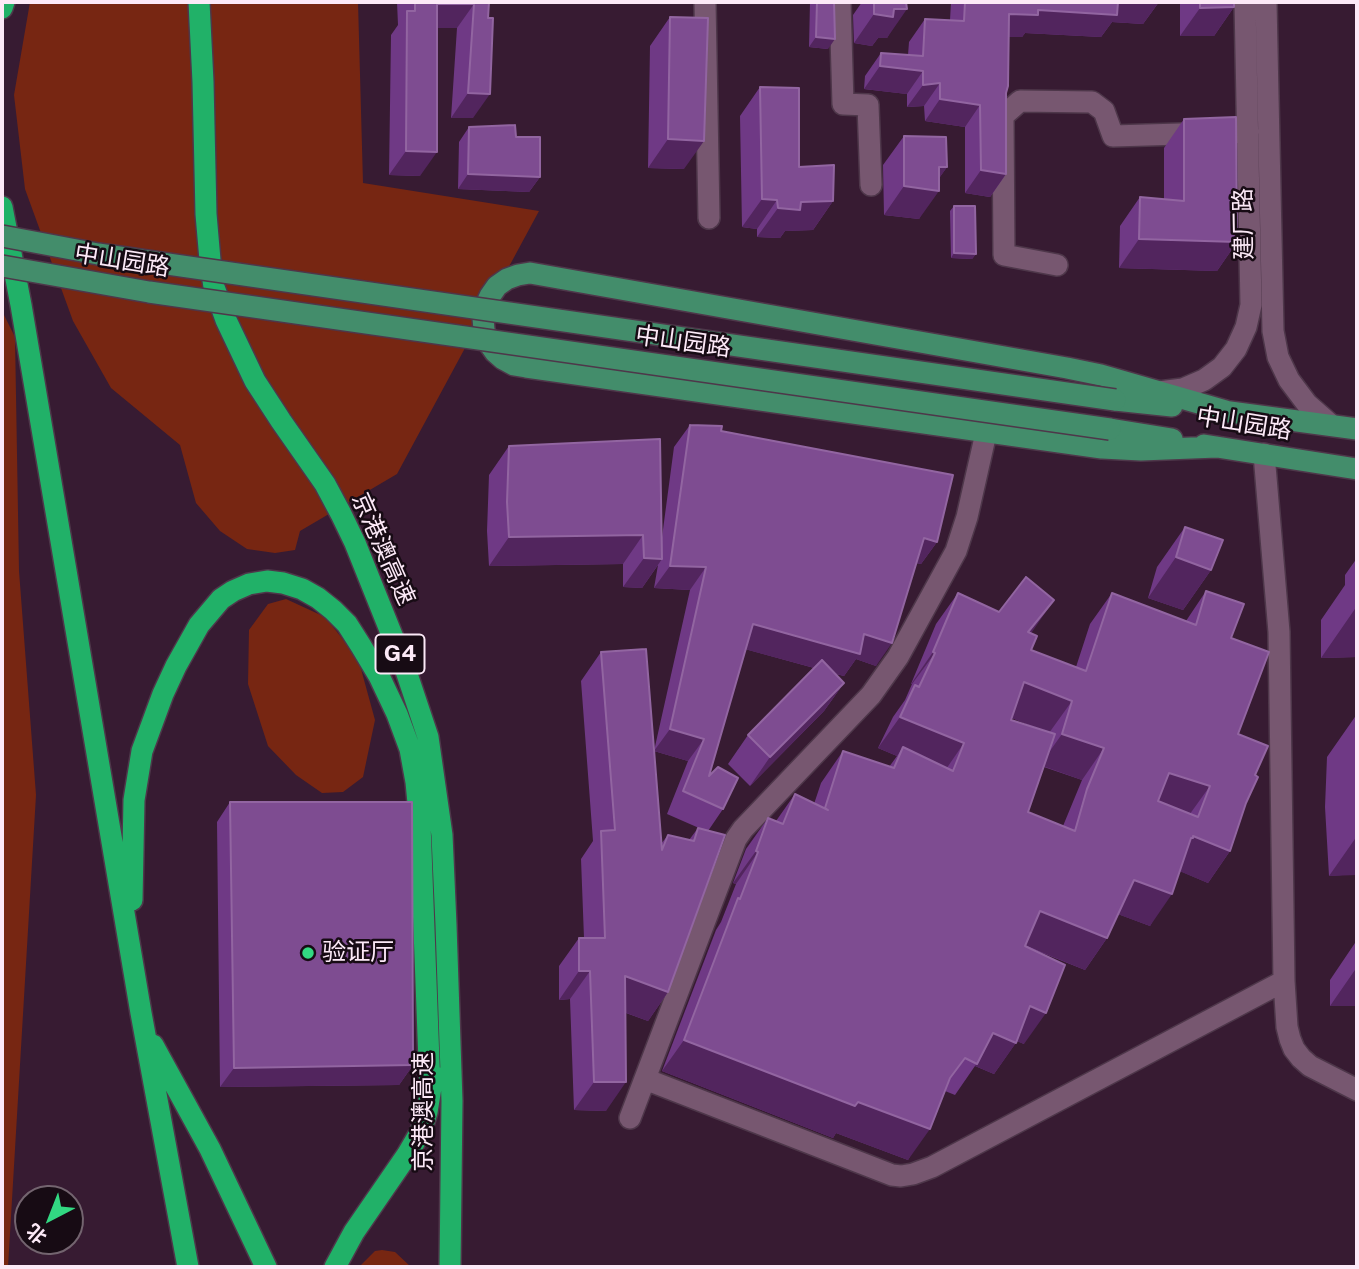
<!DOCTYPE html>
<html>
<head>
<meta charset="utf-8">
<style>
	body { margin:0 }
	#map { position:relative; width:1359px; height:1269px; overflow:hidden; background:#371b32; font-family:"Public Sans","Noto Sans SC",sans-serif }
	canvas { display:block }
	.frame { position:absolute; inset:0; border:4px solid #fce9f7; pointer-events:none }
	.north { position:absolute; left:14px; top:1185px; width:70px; height:70px; box-sizing:border-box; background:#170b14; border:2px solid #73646f; border-radius:50%; rotate:222deg; font-size:19px; font-weight:700; line-height:28px; text-align:center; color:#fce9f7 }
	.north::after { content:''; display:block; margin:auto; width:24px; height:32px; background:#32d882; clip-path:polygon(50% 0,100% 100%,50% 72%,0 100%) }
</style>
</head>
<body>
<div id="map">
<canvas width="1359" height="1269"></canvas>
<div class="frame"></div>
<div class="north">北</div>
</div>
<script>
const c = document.querySelector('canvas').getContext('2d');
c.lineJoin = 'round';
function paint(path, color) {
  c.fillStyle = color;
  c.fill(path, 'evenodd');
}
function poly(rows) {
  const path = new Path2D();
  for (const r of rows) {
    path.moveTo(r[0], r[1]);
    for (let i = 2; i < r.length; i += 2) path.lineTo(r[i], r[i + 1]);
  }
  return path;
}
function trace(path, color, width, dash) {
  c.strokeStyle = color;
  c.lineWidth = width;
  c.lineCap = dash ? 'butt' : 'round';
  c.setLineDash(dash || []);
  c.stroke(path);
}
function drawText(font, color, halo, rows, align = 'center') {
  c.font = font + ' "Public Sans","Noto Sans SC",sans-serif';
  c.lineWidth = 5;
  c.setLineDash([]);
  c.textBaseline = 'middle';
  c.strokeStyle = halo;
  c.fillStyle = color;
  for (const [text, x, y, turn = 0] of rows) {
    c.save();
    c.translate(x, y);
    c.rotate((+turn || 0) * Math.PI / 180);
    c.textAlign = isNaN(turn) ? turn : align;
    if (halo) c.strokeText(text, 0, 0);
    c.fillText(text, 0, 0);
    c.restore();
  }
}
paint(poly([
	[30,2,358,2,363,183,539,211,397,474,300,531,295,550,275,553,247,549,220,531,196,503,180,445,111,388,73,321,25,189,14,95],
	[2,311,15,337,19,571,36,795,8,1267,2,1267],
	[286,599,325,617,358,658,375,720,363,777,343,792,322,793,296,775,268,746,248,684,249,630,268,604],
	[382,1250,395,1252,411,1267,359,1267,375,1251]
]), '#772612');
const minor = poly([
	[705,2,709,218],
	[840,2,843,104,868,105,871,185],
	[1266,2,1273,331,1278,357,1289,380,1307,404,1331,425],
	[1057,265,1004,255,1003,116,1020,101,1092,102,1104,111,1113,136,1248,132],
	[1159,392,1183,389,1204,380,1222,367,1236,349,1246,327,1251,305,1245,2],
	[1284,981,1287,1027,1290,1039,1294,1049,1301,1058,1310,1066,1357,1090],
	[645,1079,892,1175,901,1176,913,1174,932,1167,1284,981,1279,632,1264,454],
	[630,1118,736,839,743,829,871,695,898,657,956,551,967,517,986,433]
]);
const major = poly([
	[1115,400,1172,406],
	[1215,410,1357,429],
	[1110,429,1172,439],
	[1204,445,1357,469],
	[1217,447,1141,450,1102,448,526,367,514,365,503,359,495,352,488,342,484,330,483,318,485,307,490,296,497,286,507,279,518,275,530,273,1067,368,1101,375,1226,411]
]);
const highway = poly([
	[199,2,203,82,206,214,210,260,214,287,226,320,255,381,281,421,325,484,341,514,355,543,404,665,428,737,442,835,446,925,452,1101,450,1267],
	[2,8,4,2],
	[2,207,21,305,141,1013,188,1267],
	[132,900,134,800,142,751,163,694,176,666,199,625,221,599,233,591,249,584,267,581,283,583,302,589,318,598,333,610,347,624,361,646,379,676,397,714,410,749,416,782,420,824,430,1088],
	[153,1045,210,1149,266,1267],
	[335,1267,354,1232,407,1155,421,1131,427,1112,433,1075]
]);
trace(minor, '#4e374a', 24);
trace(major, '#4e374a', 24);
trace(highway, '#4e374a', 24);
trace(minor, '#775770', 21);
trace(major, '#438d6b', 21);
trace(highway, '#21b168', 21);
const majorBridge = poly([
	[2,236,98,254,1115,400],
	[2,266,149,292,1110,429]
]);
trace(majorBridge, '#4e374a', 24, []);
trace(majorBridge, '#438d6b', 21);
paint(poly([
	[397,2,489,2,473,118,451,118,457,28,437,28,420,176,389,175,391,35,398,25],
	[810,2,834,2,828,49,809,47],
	[862,2,906,2,887,38,878,38,872,46,854,43,853,15],
	[951,2,1159,2,1143,24,1112,22,1101,37,1025,33,1022,37,1009,37,1006,93,1006,174,990,197,965,193,965,127,925,121,924,106,907,107,907,94,864,89,865,76,881,53,908,55,909,42,925,19,950,20],
	[1180,2,1234,2,1234,7,1214,36,1180,36],
	[670,17,684,169,648,168,650,46],
	[760,87,799,167,833,201,813,230,785,231,780,238,757,237,757,229,742,227,740,116],
	[1184,119,1237,242,1217,271,1119,268,1120,226,1140,197,1164,199,1164,148],
	[469,127,516,137,540,177,529,192,458,189,459,142],
	[904,136,947,167,939,178,919,219,884,215,883,165],
	[954,206,976,254,972,259,951,258,950,211],
	[690,425,721,431,937,542,921,564,916,563,876,666,856,659,844,676,836,674,844,683,824,711,750,786,728,764,748,735,814,668,745,649,709,776,723,809,708,831,668,992,648,1021,626,1013,606,1111,574,1110,570,999,559,1000,559,966,579,938,584,938,581,859,593,841,581,681,601,652,661,844,668,835,689,840,698,828,699,828,667,814,688,761,654,751,690,590,654,588,658,565,642,588,623,587,623,564,489,566,487,531,489,475,509,446,662,537,674,447],
	[1185,527,1211,570,1183,610,1148,598,1157,567],
	[1357,558,1357,657,1321,658,1321,620,1345,585,1345,575],
	[1206,591,1231,638,1238,734,1255,775,1230,851,1208,883,1180,871,1150,926,1118,914,1107,938,1085,970,1025,946,1024,1044,1017,1041,994,1074,975,1066,955,1095,945,1091,908,1160,836,1133,833,1138,662,1071,716,930,721,922,736,884,733,883,746,849,768,818,776,821,795,794,814,804,821,783,843,751,889,767,897,756,878,748,893,717,905,700,912,684,911,684,936,624,958,593,1031,634,1031,650,1076,667,1090,624,1112,593,1186,621],
	[1012,718,1042,730,1011,720],
	[1044,767,1082,780,1063,826,1028,812],
	[1357,714,1357,874,1329,876,1325,807,1327,757],
	[230,802,413,1065,399,1085,220,1087,217,822],
	[1357,940,1357,1006,1330,1006,1330,980]
]), '#6f3985');
paint(poly([
	[1115,2,1159,2,1143,24,1112,22,1101,37,1025,33,1022,37,993,37,1009,14],
	[437,4,474,4,457,28,420,28],
	[1234,7,1214,36,1180,36,1200,8],
	[894,9,907,9,887,38,878,38,872,46,854,43,874,14],
	[816,37,835,39,828,49,809,47],
	[880,66,923,71,907,94,864,89],
	[940,83,924,106,907,107,923,85],
	[468,93,490,94,473,118,451,118],
	[940,99,980,105,965,127,925,121],
	[668,139,704,141,684,169,648,168],
	[406,151,437,152,420,176,389,175],
	[939,167,947,167,931,190,939,191,919,219,884,215,904,186],
	[981,170,1006,174,990,197,965,193],
	[468,174,540,177,529,192,458,189],
	[762,199,777,200,757,229,742,227],
	[833,201,813,230,785,231,780,238,757,237,778,208,801,202],
	[1139,239,1237,242,1217,271,1119,268],
	[954,253,976,254,972,259,951,258],
	[643,535,623,564,489,566,509,537],
	[924,538,937,542,921,564,908,561],
	[1176,557,1211,570,1183,610,1148,598],
	[644,558,662,559,642,588,623,587],
	[670,566,706,567,690,590,654,588],
	[1054,600,1032,632,1006,664,1028,632],
	[1357,606,1357,657,1321,658],
	[753,624,864,634,892,643,876,666,856,659,844,676,737,647],
	[933,652,935,653,912,684,911,684],
	[1024,682,1072,701,1049,733,1002,714],
	[844,683,824,711,750,786,770,757],
	[900,717,964,743,942,775,903,747,897,756,878,748],
	[670,729,704,739,688,761,654,751],
	[1062,734,1104,748,1082,780,1040,765],
	[1169,773,1210,786,1187,818,1147,804],
	[1193,836,1230,851,1208,883,1172,868,1191,838],
	[1357,836,1357,875,1329,876],
	[756,851,758,852,736,884,733,883],
	[1134,880,1172,894,1150,926,1112,912],
	[1040,911,1107,938,1085,970,1017,942],
	[1357,967,1357,1006,1330,1006],
	[579,971,590,971,570,999,559,1000],
	[625,976,668,992,648,1021,605,1005],
	[1030,1006,1046,1013,1024,1044,1008,1038],
	[993,1033,1016,1043,994,1074,975,1066],
	[684,1040,858,1102,930,1129,908,1160,836,1133,833,1138,662,1071],
	[413,1065,399,1085,220,1087,234,1068],
	[594,1082,626,1082,606,1111,574,1110]
]), '#52255e');
const building = poly([
	[415,2,489,2,488,18,493,18,490,94,468,93,474,4,437,4,437,152,406,151,407,11,415,11,415,2],
	[817,2,834,2,835,39,816,37,817,2],
	[874,2,906,2,907,9,894,9,893,17,874,14,874,2],
	[965,2,1118,2,1117,15,1038,10,1038,15,1009,14,1008,86,1006,93,1006,174,981,170,980,105,940,99,940,83,923,85,923,71,880,66,881,53,923,56,925,19,964,21,965,2],
	[1200,2,1234,2,1234,7,1200,8,1200,2],
	[670,17,708,18,704,141,668,139,670,17],
	[760,87,799,88,799,167,834,165,833,201,801,202,800,210,778,208,777,200,762,199,760,87],
	[1236,117,1237,242,1139,239,1140,197,1184,201,1184,119,1236,117],
	[515,125,516,137,540,137,540,177,468,174,469,127,515,125],
	[904,136,946,137,947,167,939,167,939,191,904,186,904,136],
	[954,206,975,206,976,254,954,253,954,206],
	[690,425,722,426,721,431,953,475,937,542,924,538,892,643,864,634,860,654,753,624,709,776,718,767,738,778,723,809,683,791,704,739,670,729,706,567,670,566,690,425],
	[660,439,662,559,644,558,643,535,509,537,507,502,509,446,660,439],
	[1185,527,1223,540,1211,570,1176,557,1185,527],
	[1026,577,1054,600,1028,632,1037,636,1031,650,1086,671,1112,593,1196,625,1206,591,1244,604,1231,638,1269,652,1238,734,1268,746,1255,775,1258,777,1246,803,1230,851,1193,836,1193,838,1191,838,1172,894,1134,880,1107,938,1040,911,1025,946,1065,965,1046,1013,1030,1006,1016,1043,993,1033,977,1064,965,1058,950,1078,930,1129,858,1102,855,1106,684,1040,738,898,740,899,758,852,756,851,768,818,783,824,795,794,828,810,825,808,843,751,894,768,903,747,953,771,964,743,900,717,915,685,919,687,935,653,933,652,958,593,999,612,1026,577],
	[1024,682,1072,701,1062,734,1104,748,1087,789,1075,831,1028,812,1055,734,1011,720,1024,682],
	[1169,773,1210,786,1198,817,1158,801,1169,773],
	[646,649,662,850,668,835,694,841,698,828,725,835,668,992,625,976,626,1082,594,1082,590,971,579,971,579,938,605,938,601,831,615,830,601,652,646,649],
	[822,660,844,683,770,757,748,735,822,660],
	[230,802,412,802,413,1065,234,1068,230,802]
]);
paint(building, '#7e4c91');
trace(building, '#9265a1', 2);
for (const [x, y, r, color] of [
	[308,953,7,"#32d882"]
]) {
  const dot = new Path2D();
  dot.arc(x, y, r, 0, 2 * Math.PI);
  c.fillStyle = color;
  c.fill(dot);
  trace(dot, '#170b14', 2.5);
}
for (const [x, y, w] of [
	[400,654,49]
]) {
  const box = new Path2D();
  box.roundRect(x - w / 2, y - 19.5, w, 39, 5);
  c.fillStyle = '#170b14';
  c.fill(box);
  trace(box, '#fce9f7', 2);
}
drawText('bold 23px', '#fce9f7', null, [
	["G4",400,654]
]);
drawText('24px', '#fce9f7', '#170b14', [
	["建厂路",1244,224,-91],
	["中山园路",122,261,9],
	["中山园路",683,342,8],
	["中山园路",1244,424,9],
	["京港澳高速",383,549,66],
	["京港澳高速",424,1112,-90]
]);
drawText('24px', '#fce9f7', '#170b14', [
	["验证厅",322,953]
], 'left');
</script>
</body>
</html>
